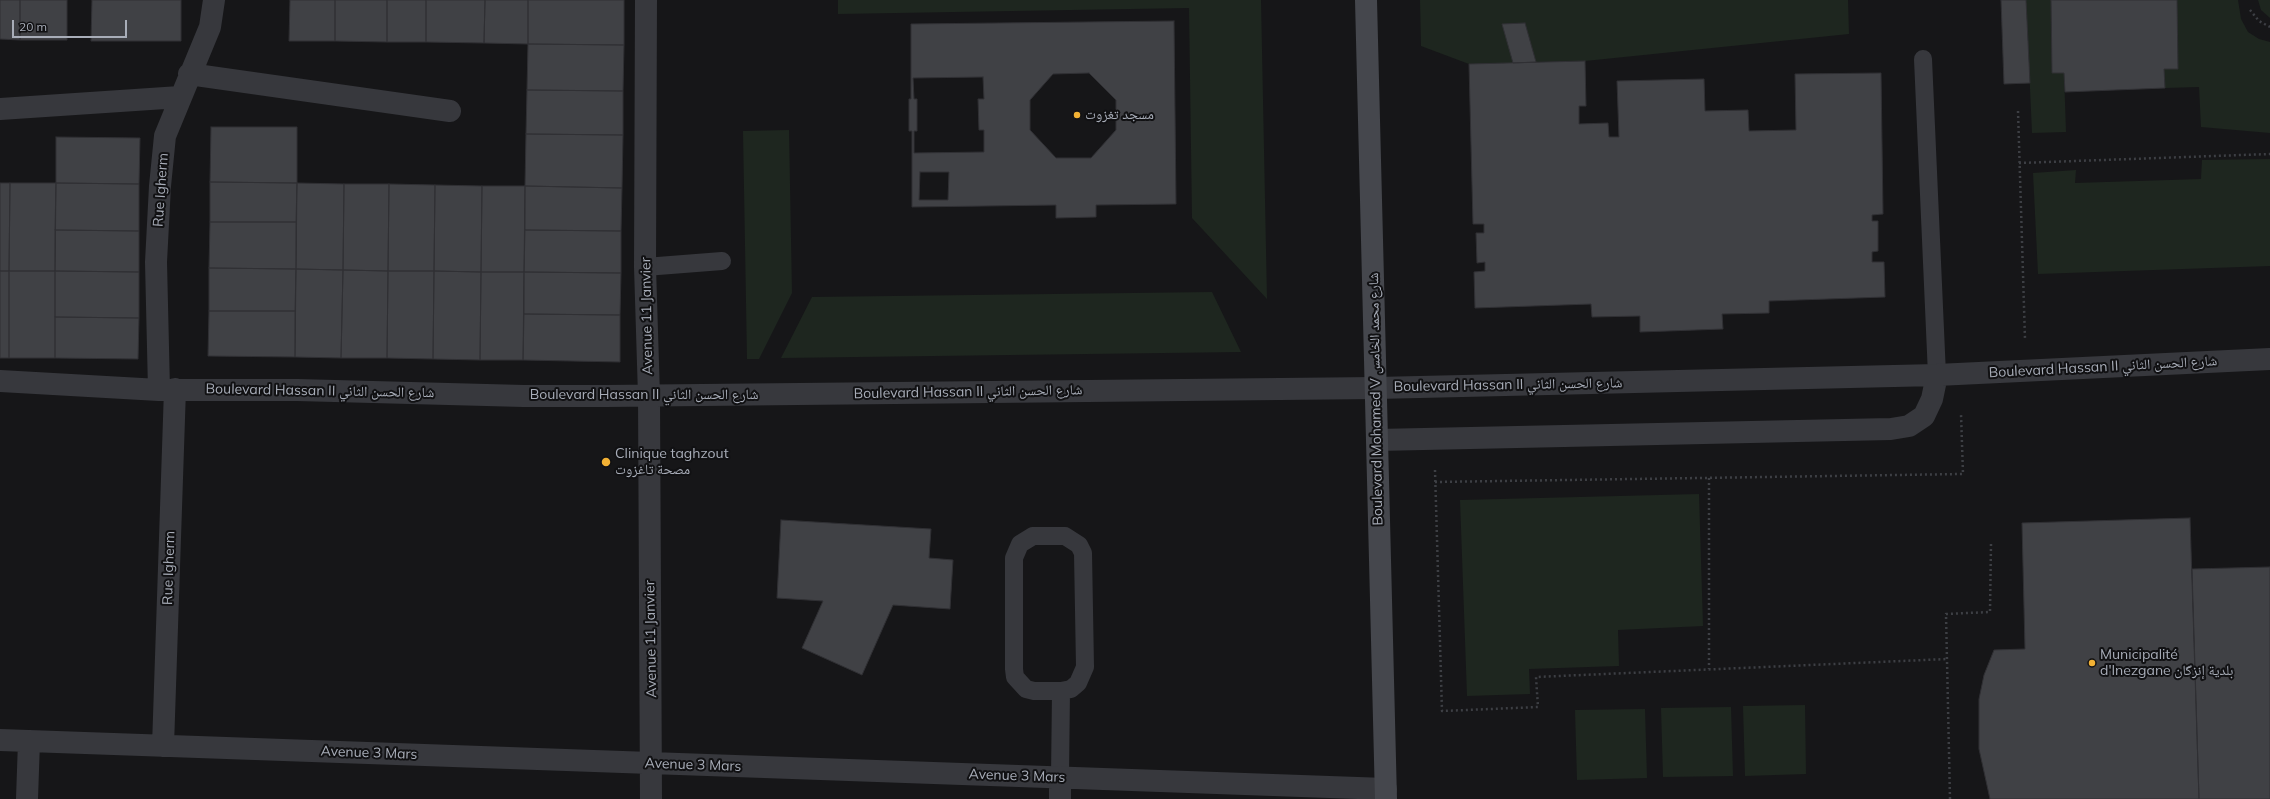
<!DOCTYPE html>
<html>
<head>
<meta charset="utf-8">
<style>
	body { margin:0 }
	#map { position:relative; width:2270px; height:799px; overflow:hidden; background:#161618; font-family:Mulish,sans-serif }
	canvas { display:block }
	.scale { position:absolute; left:12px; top:20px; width:115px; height:18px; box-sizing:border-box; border:2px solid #a8adb8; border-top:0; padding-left:5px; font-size:12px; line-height:14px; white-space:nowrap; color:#a8adb8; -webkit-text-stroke:3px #111113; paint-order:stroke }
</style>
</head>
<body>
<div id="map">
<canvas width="2270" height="799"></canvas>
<div class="scale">20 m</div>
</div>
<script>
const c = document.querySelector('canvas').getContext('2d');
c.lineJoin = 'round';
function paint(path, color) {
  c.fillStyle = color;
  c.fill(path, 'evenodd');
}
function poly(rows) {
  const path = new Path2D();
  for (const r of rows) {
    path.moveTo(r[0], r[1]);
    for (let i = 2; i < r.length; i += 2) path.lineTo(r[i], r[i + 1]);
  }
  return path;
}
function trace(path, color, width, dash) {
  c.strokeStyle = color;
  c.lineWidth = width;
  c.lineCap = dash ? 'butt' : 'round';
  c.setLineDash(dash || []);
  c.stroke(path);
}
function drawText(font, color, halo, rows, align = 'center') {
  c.font = font + ' Mulish,"Noto Naskh Arabic",sans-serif';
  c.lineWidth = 4;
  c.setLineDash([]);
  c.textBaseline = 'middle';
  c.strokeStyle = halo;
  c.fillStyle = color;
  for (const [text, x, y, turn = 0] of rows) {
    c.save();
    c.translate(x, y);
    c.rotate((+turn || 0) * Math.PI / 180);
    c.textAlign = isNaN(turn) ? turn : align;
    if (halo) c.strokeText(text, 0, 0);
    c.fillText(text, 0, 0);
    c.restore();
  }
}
paint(poly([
	[838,0,1261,0,1267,299,1192,218,1189,8,838,14],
	[1420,0,1848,0,1849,34,1585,61,1536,62,1525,23,1503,24,1513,63,1469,64,1421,46],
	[2026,0,2051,0,2052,72,2064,73,2066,132,2032,133],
	[2177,0,2238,0,2241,19,2248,32,2259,39,2270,42,2270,133,2201,127,2199,87,2165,88,2164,69,2178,69],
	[2258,0,2270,0,2270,18,2261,10],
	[789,130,792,293,759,359,747,359,743,131],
	[2270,159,2270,266,2038,274,2033,173,2076,170,2075,183,2201,179,2202,160],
	[1212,292,1241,352,781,358,812,297],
	[1699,494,1703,626,1618,630,1619,666,1529,669,1530,694,1467,696,1460,500],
	[1805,705,1806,774,1745,776,1743,706],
	[1731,707,1733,776,1663,777,1661,708],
	[1645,709,1647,778,1577,780,1575,710]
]), '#1e261f');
const building = poly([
	[0,0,20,0,20,40,0,39,0,0],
	[20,0,67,0,67,40,20,40,20,0],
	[92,0,181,0,181,41,91,41,92,0],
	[290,0,335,0,335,41,289,41,290,0],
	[335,0,387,0,387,42,335,41,335,0],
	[387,0,426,0,426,42,387,42,387,0],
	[426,0,485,0,484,43,426,42,426,0],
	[485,0,528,0,528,44,484,43,485,0],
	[528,0,624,0,624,45,528,44,528,0],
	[2001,0,2026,0,2030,83,2004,84,2001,0],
	[2051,0,2177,0,2178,69,2164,69,2165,88,2065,92,2064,73,2052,73,2051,0],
	[1174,21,1176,204,1096,205,1096,217,1056,218,1056,205,912,207,912,131,909,131,909,99,911,99,911,24,1174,21],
	[983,77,984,99,978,99,979,130,984,130,984,152,914,153,914,131,917,131,917,99,914,99,913,78,983,77],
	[1525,23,1536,62,1513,63,1502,24,1525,23],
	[528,44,624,45,623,91,527,90,528,44],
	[1585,61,1586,106,1579,106,1579,124,1608,123,1609,137,1619,137,1617,81,1704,79,1705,111,1748,110,1749,131,1796,130,1795,74,1881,73,1883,214,1872,215,1872,221,1878,221,1878,251,1872,252,1872,262,1884,262,1885,297,1769,301,1769,313,1722,314,1723,329,1640,332,1640,316,1592,317,1591,304,1475,308,1474,272,1485,271,1485,262,1477,263,1476,233,1484,233,1484,224,1473,224,1469,64,1585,61],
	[1089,73,1116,100,1116,130,1091,158,1056,158,1030,130,1030,100,1053,74,1089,73],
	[527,90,623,91,623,135,526,134,527,90],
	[211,127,297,127,297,183,210,182,211,127],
	[526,134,623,135,622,188,525,186,526,134],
	[56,137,140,138,139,184,56,183,56,137],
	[920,172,949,172,948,200,919,200,920,172],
	[210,182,297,183,296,222,210,222,210,182],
	[0,183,10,183,9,271,0,271,0,183],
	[10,183,56,183,55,271,9,271,10,183],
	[56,183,139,184,139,231,55,230,56,183],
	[297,183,344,184,343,270,296,269,297,183],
	[344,184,389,184,388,271,343,270,344,184],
	[389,184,435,185,434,271,388,271,389,184],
	[435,185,482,186,481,272,434,271,435,185],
	[482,186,525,186,524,272,481,272,482,186],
	[525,186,622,188,621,231,525,230,525,186],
	[210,222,296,222,296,269,209,268,210,222],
	[55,230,139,231,139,272,55,271,55,230],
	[525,230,621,231,621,273,524,272,525,230],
	[209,268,296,269,295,311,209,311,209,268],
	[296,269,343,270,341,358,295,357,296,269],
	[343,270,388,271,387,358,341,358,343,270],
	[0,271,9,271,9,358,0,358,0,271],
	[9,271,55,271,55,358,9,358,9,271],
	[55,271,139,272,139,318,55,317,55,271],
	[388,271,434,271,433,359,387,358,388,271],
	[434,271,481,272,480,360,433,359,434,271],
	[481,272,524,272,523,360,480,360,481,272],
	[524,272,621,273,620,315,524,314,524,272],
	[209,311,295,311,295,357,208,356,209,311],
	[524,314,620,315,620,362,523,360,524,314],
	[55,317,139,318,138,359,55,358,55,317],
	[2190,518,2199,799,1990,799,1979,749,1979,699,1984,675,1994,650,2025,649,2022,523,2190,518],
	[781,520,931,529,929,558,953,560,950,609,893,605,862,675,802,648,823,601,777,598,781,520],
	[2270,567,2270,799,2199,799,2192,569,2270,567]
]);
paint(building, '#404145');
trace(building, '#303034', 1);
trace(poly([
	[2250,10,2259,21,2270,27],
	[2018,111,2025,339],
	[2019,163,2270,154],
	[1435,470,1442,711,1538,707,1536,677,1947,659],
	[1709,478,1709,669],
	[1435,482,1963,474,1961,414],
	[1950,799,1946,614,1990,612,1991,544]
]), '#3d3f44', 2.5, [2, 3]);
trace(poly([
	[1923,59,1937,375],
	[645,267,722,261],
	[1033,536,1065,536,1079,545,1083,553,1085,667,1078,683,1071,689,1061,691,1034,691,1026,689,1015,677,1014,669,1014,558,1020,544,1033,536],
	[1060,777,1061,691]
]), '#37383d', 18);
trace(poly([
	[646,0,645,267,649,396,651,799],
	[189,74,450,111],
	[0,109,180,97],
	[0,381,159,390,297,390,524,396,606,396,1376,388,1937,375,2270,359],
	[159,390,156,262,160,186,165,136,210,27,214,0],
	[1377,440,1891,429,1909,426,1924,416,1932,399,1937,375],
	[0,740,1386,789],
	[163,746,175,389],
	[1060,777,1060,799],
	[27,799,29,741]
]), '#37383d', 22);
trace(poly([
	[1366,0,1386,799]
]), '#45474d', 22);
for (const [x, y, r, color] of [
	[1077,115,4,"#f2b134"],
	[606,462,5,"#f2b134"],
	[2092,663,4,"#f2b134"]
]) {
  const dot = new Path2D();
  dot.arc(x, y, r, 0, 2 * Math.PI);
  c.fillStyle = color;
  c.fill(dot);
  trace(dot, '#111113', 1.5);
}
drawText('14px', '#a8adb8', '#111113', [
	["مسجد تغزوت",1085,115],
	["Clinique taghzout",615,454],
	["مصحة تاغزوت",615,470],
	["Municipalité",2100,655],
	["d'Inezgane بلدية إنزگان",2100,671]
], 'left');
drawText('14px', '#a8adb8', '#111113', [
	["Rue Igherm",161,190,-86],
	["Avenue 11 Janvier",647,316,-91],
	["Boulevard Hassan II شارع الحسن الثاني",2103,367,-3],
	["Boulevard Hassan II شارع الحسن الثاني",1508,385,-1],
	["Boulevard Hassan II شارع الحسن الثاني",320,391,1],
	["Boulevard Hassan II شارع الحسن الثاني",968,392,-1],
	["Boulevard Hassan II شارع الحسن الثاني",644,395],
	["Boulevard Mohamed V شارع محمد الخامس",1376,399,-91],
	["Rue Igherm",169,568,-88],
	["Avenue 11 Janvier",651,639,-91],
	["Avenue 3 Mars",369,753,2],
	["Avenue 3 Mars",693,765,2],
	["Avenue 3 Mars",1017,776,2]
]);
</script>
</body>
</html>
